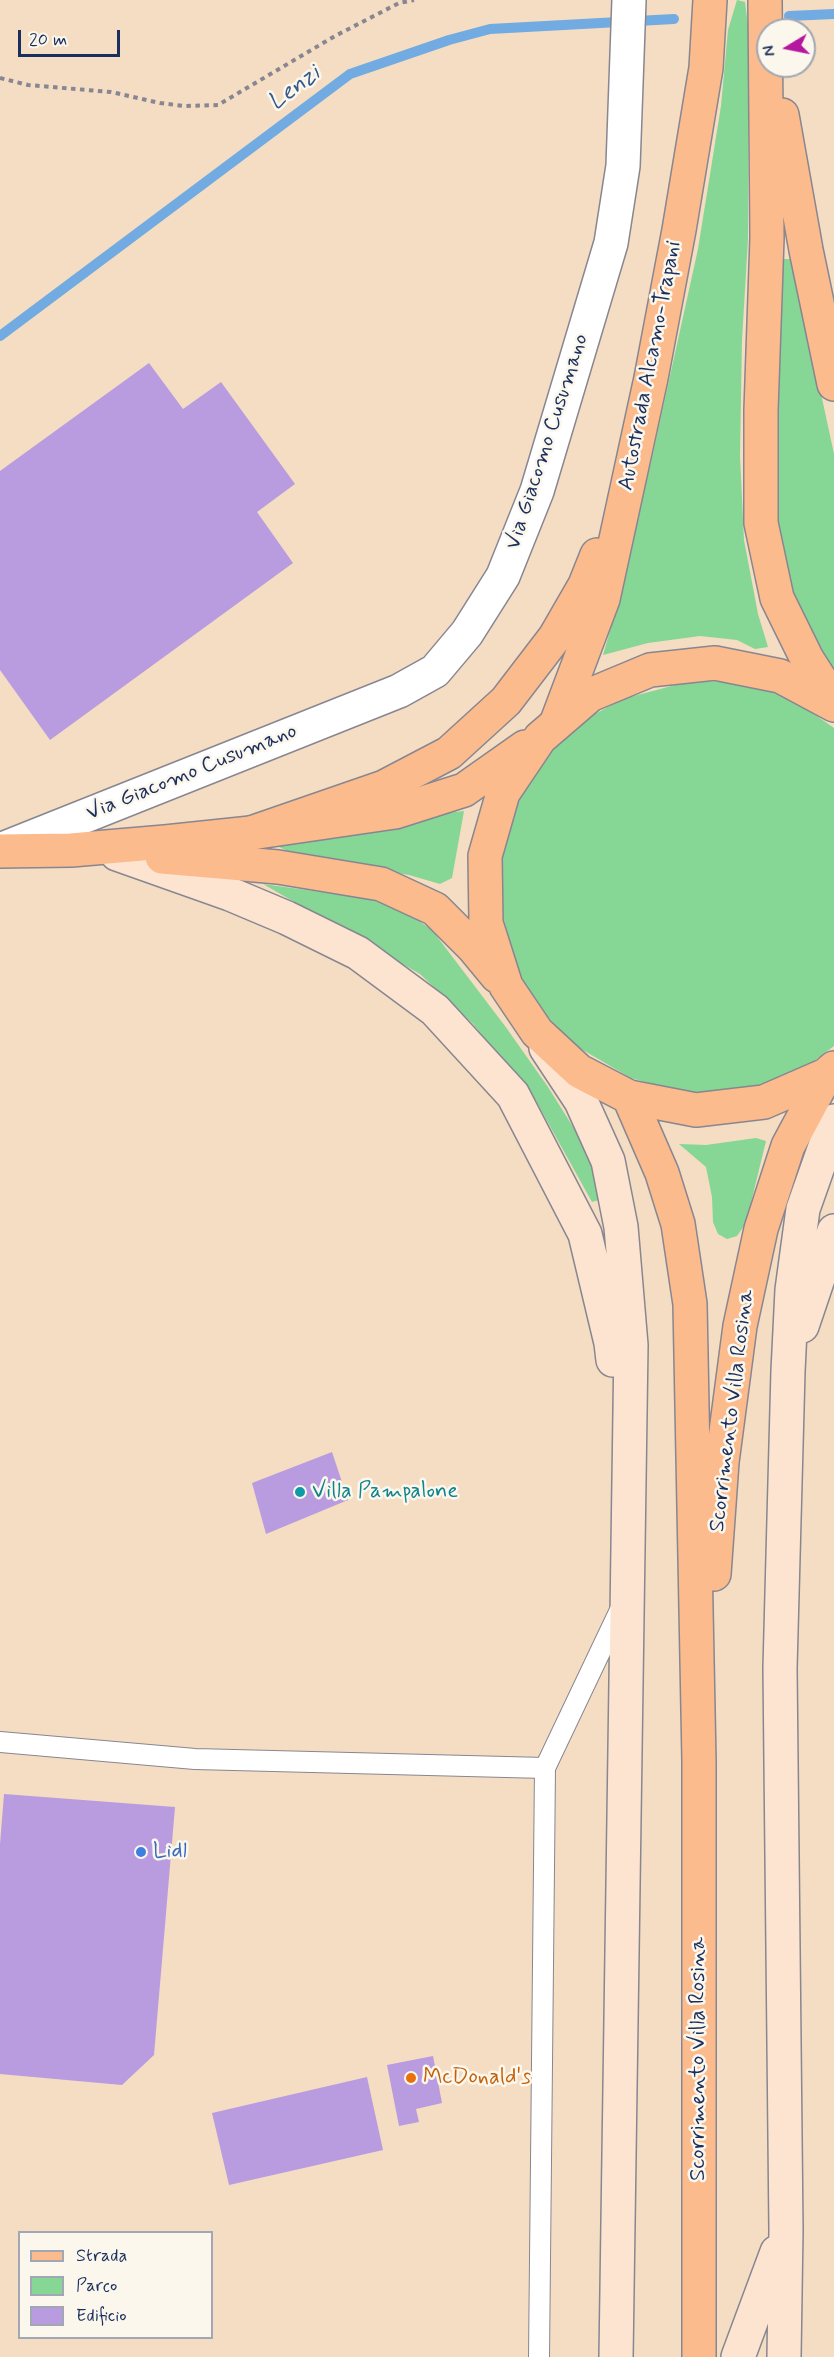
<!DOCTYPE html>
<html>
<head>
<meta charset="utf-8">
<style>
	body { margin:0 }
	#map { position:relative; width:834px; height:2357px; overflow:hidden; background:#f4ddc2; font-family:Mynerve,sans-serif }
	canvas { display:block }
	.legend { position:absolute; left:18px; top:2231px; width:195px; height:108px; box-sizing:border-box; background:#fbf7ec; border:2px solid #a1a7b3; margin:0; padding:8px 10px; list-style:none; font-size:18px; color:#1b2f5e }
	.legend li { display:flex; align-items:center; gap:12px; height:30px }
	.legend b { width:30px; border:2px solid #a1a7b3 }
	.north { position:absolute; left:756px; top:18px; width:60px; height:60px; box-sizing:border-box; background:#fbf7ec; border:2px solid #a1a7b3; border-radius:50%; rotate:260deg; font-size:16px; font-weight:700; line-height:24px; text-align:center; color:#1b2f5e }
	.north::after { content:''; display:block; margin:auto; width:21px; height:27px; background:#b5179e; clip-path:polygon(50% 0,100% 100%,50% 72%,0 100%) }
	.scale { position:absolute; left:18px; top:30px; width:102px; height:27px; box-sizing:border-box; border:3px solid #1b2f5e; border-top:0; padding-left:8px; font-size:18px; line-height:21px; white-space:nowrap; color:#1b2f5e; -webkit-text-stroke:4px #fbf7ec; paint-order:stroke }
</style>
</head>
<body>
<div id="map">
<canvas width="834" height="2357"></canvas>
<ul class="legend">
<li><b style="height:8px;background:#fbbb8d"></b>Strada</li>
<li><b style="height:16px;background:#86d696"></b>Parco</li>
<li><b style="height:16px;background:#b99be0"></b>Edificio</li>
</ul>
<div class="north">N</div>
<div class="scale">20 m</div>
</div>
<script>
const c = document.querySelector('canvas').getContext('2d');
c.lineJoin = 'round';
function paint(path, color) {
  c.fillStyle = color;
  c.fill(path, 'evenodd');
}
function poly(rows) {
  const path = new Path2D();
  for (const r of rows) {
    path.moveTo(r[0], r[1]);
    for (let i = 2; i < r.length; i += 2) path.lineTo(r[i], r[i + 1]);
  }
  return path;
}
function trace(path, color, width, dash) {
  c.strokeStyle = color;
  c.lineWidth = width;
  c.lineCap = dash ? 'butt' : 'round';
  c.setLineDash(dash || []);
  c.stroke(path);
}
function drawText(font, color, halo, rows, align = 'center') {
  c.font = font + ' Mynerve,sans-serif';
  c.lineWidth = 5;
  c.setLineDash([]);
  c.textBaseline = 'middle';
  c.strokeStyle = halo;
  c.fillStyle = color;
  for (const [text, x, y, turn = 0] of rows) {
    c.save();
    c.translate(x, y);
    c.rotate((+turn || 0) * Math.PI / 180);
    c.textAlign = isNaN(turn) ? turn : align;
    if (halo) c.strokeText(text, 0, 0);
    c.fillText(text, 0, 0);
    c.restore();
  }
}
paint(poly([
	[737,0,745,2,748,26,748,239,742,340,740,456,744,540,758,614,768,647,755,649,737,640,700,636,648,643,603,655,618,604,653,453,698,249,721,106,728,30],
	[784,259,792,259,834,454,834,669,802,628,784,568,778,518,776,435,781,270],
	[690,681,749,682,798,703,834,728,834,1046,802,1070,750,1088,687,1094,631,1078,576,1046,531,1000,517,973,499,899,502,853,518,802,538,762,578,723,623,699],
	[464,811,452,878,440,884,409,875,302,858,277,846,327,838,437,814],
	[263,884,350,896,396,905,432,930,505,1026,548,1087,585,1146,597,1182,599,1200,592,1202,536,1101,473,1024,420,974],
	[756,1138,766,1141,746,1223,737,1236,727,1239,718,1234,713,1222,712,1197,706,1167,679,1144,706,1145]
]), '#86d696');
trace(poly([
	[789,16,834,14],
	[0,336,350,74,449,40,490,29,674,19]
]), '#72abe1', 10);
paint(poly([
	[149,363,183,409,221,382,295,484,257,512,293,563,50,740,0,670,0,471],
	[332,1452,348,1500,266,1534,252,1483],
	[4,1794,175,1807,154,2055,122,2085,0,2074,0,1844],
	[433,2056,442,2103,416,2109,419,2122,399,2126,387,2065],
	[367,2077,383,2150,229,2185,212,2113]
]), '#b99be0');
const lane = poly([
	[0,1742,195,1759,545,1768],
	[539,2357,545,1768,621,1608]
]);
const street = poly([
	[0,850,399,691,435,671,467,633,503,576,537,491,611,243,623,166,629,0]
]);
const secondary = poly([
	[117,854,230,894,287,918,358,953,435,1010,513,1095,585,1234,611,1343,613,1360],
	[546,1048,581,1101,608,1161,621,1227,631,1345,616,2357],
	[802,1326,834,1231],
	[738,2357,777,2252],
	[784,2357,786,2230,780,1668,788,1371,792,1290,803,1209,834,1121]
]);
const primary = poly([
	[834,705,780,676,715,663,650,670,590,695,540,738,503,793,485,856,486,923,506,986,537,1032,579,1071,629,1097,696,1110,764,1102,826,1075,834,1068],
	[0,851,71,850,165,842,251,833,395,812,464,790,525,747],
	[162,857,278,867,381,884,435,909,473,947,497,976],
	[629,1097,662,1173,678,1224,690,1304,699,1761,699,2357],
	[714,1574,722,1462,740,1326,761,1229,788,1146,826,1075]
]);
const highway = poly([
	[765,0,767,238,761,410,761,523,777,598,807,659,834,701],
	[782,115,806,250,834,384],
	[556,724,603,599,651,378,679,230,706,68,710,0],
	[251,833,384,787,449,753,506,701,555,637,585,585,597,555]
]);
trace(lane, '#888690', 22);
trace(street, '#888690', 36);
trace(secondary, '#888690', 36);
trace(primary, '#888690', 36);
trace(highway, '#888690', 36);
trace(poly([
	[0,78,28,85,111,92,160,103,184,106,218,105,335,36,399,3,414,0]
]), '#888690', 4, [4.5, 4.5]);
trace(lane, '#fff', 20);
trace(street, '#fff', 33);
trace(secondary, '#fde4d1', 33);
trace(primary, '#fbbb8d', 33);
trace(highway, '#fbbb8d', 33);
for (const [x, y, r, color] of [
	[300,1492,6,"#0f9aa8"],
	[141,1852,6,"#3f7fe0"],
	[411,2078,6,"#e8710a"]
]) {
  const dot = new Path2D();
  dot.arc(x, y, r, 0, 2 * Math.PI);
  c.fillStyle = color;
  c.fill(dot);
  trace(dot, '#fbf7ec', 2);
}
drawText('22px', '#1b2f5e', '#fbf7ec', [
	["Autostrada Alcamo-Trapani",651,366,-79],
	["Via Giacomo Cusumano",548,442,-72],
	["Via Giacomo Cusumano",192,773,-22],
	["Scorrimento Villa Rosina",733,1411,-83],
	["Scorrimento Villa Rosina",699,2059,-90]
]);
drawText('22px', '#0d838f', '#fbf7ec', [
	["Villa Pampalone",312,1492]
], 'left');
drawText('22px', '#366cbe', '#fbf7ec', [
	["Lidl",153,1852]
], 'left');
drawText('22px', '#c56008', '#fbf7ec', [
	["McDonald's",423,2078]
], 'left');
drawText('italic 24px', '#395a8c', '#fbf7ec', [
	["Lenzi",295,89,-37]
]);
</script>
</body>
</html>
